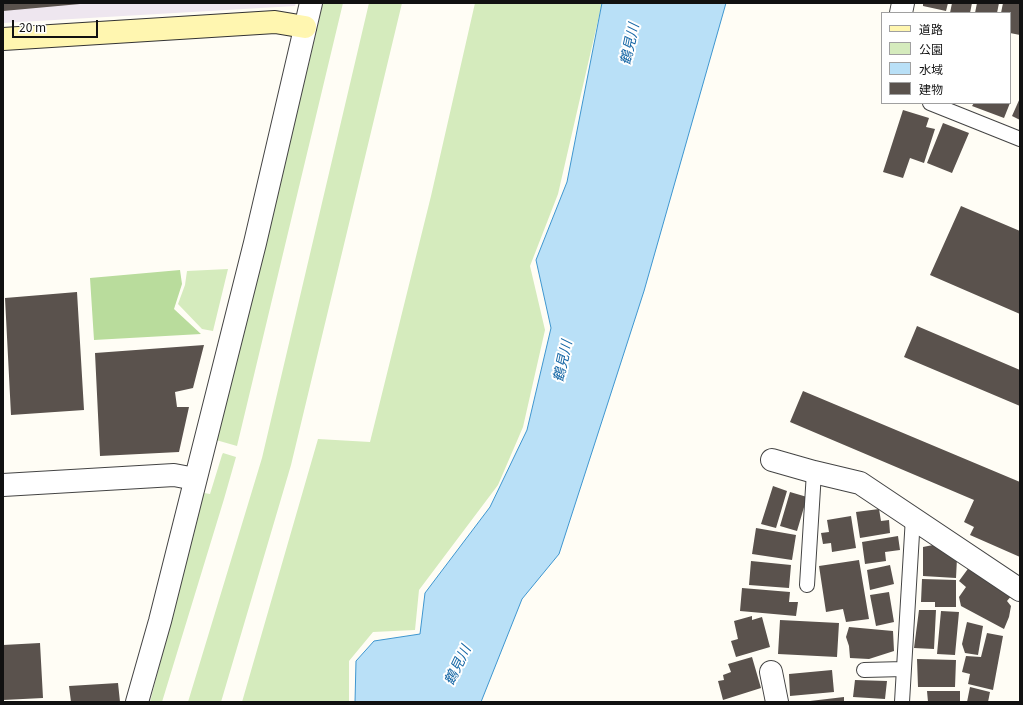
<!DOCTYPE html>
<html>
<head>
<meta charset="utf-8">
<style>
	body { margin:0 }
	#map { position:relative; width:1023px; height:705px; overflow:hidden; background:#fffdf5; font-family:Georgia,"Noto Sans JP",serif }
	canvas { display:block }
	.frame { position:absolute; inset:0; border:4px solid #111; pointer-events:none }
	.legend { position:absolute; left:881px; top:12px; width:130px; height:92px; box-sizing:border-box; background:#fff; border:1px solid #a0a0a0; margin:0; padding:5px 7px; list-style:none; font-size:12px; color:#111 }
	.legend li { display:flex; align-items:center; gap:8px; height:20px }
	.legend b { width:20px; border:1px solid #a0a0a0 }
	.scale { position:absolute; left:12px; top:20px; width:86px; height:18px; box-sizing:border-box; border:2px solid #111; border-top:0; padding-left:5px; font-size:12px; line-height:14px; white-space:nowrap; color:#111; -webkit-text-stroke:3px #fff; paint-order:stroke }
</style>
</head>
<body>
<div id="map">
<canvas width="1023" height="705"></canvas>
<div class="frame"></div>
<ul class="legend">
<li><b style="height:5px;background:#fff6b0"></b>道路</li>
<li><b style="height:11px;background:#d5ebbd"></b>公園</li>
<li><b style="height:11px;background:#b9e0f7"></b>水域</li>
<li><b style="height:11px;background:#5a524d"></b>建物</li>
</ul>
<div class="scale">20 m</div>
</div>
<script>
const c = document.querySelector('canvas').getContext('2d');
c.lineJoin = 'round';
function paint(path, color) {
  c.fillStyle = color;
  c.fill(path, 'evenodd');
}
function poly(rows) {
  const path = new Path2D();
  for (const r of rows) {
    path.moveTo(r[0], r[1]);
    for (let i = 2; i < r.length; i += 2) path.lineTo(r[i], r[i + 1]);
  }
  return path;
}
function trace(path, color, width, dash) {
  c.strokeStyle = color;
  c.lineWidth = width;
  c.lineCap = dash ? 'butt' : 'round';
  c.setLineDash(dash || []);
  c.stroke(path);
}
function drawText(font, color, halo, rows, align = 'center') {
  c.font = font + ' Georgia,"Noto Sans JP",serif';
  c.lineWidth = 4;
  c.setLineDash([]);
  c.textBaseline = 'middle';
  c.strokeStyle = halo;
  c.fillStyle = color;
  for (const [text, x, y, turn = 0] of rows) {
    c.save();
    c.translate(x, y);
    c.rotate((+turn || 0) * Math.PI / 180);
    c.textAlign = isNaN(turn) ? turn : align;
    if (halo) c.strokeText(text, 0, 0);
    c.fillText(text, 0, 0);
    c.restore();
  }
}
paint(poly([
	[3,3,296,3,295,6,3,23]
]), '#eee6ef');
paint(poly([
	[323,3,343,3,237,446,216,440,309,63],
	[369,3,402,3,291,465,221,702,188,702,262,458],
	[475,3,602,3,558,194,530,266,545,330,523,427,498,485,419,590,415,630,373,632,349,661,349,702,242,702,318,439,370,442,431,196],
	[228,269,213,331,202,329,178,304,185,285,187,271],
	[223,453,236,457,224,499,162,702,150,702,204,493,210,494,222,455]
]), '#d5ebbd');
paint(poly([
	[180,270,182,284,174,309,201,334,94,340,90,278]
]), '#b9dc9c');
const water = poly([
	[602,3,726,3,644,291,559,554,522,599,481,702,355,702,356,661,374,641,420,634,425,593,490,507,527,430,551,328,536,260,567,182,602,3]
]);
paint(water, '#b9e0f7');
trace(water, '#3f96cf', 1);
paint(poly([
	[3,3,80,3,80,4,3,11],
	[923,3,948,3,946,11,923,6],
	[952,3,972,3,970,13,950,13],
	[977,3,999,3,997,13,975,13],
	[1003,3,1020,3,1020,35,1010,33,1010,13,1001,13],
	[1020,98,1020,120,1012,116],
	[974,103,1010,103,1004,118,972,106],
	[903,110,929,118,926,127,935,129,924,163,910,158,903,178,883,172],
	[943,123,969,133,952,173,927,163],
	[961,206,1020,231,1020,314,930,275],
	[77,292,84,410,11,415,5,298],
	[917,326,1020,370,1020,406,904,357],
	[204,345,193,388,175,392,177,407,189,407,179,452,100,456,95,353],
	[803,391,1020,482,1020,557,970,535,974,527,964,522,974,500,790,422],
	[773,486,787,491,776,528,761,524],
	[790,492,807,497,797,531,780,526],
	[879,509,881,521,889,520,890,533,860,538,856,512],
	[851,516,856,548,832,552,831,543,823,544,821,533,829,532,827,520],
	[756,528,796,535,792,560,752,554],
	[898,536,900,550,885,552,886,561,865,564,862,542],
	[933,545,957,558,956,578,923,576,923,547],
	[859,560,869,619,846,622,843,609,826,612,819,566],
	[751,561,791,565,789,588,749,585],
	[890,565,894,584,870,590,867,570],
	[970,566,1012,595,1007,601,1011,606,1009,617,1004,629,961,606,959,597,966,587,959,581],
	[922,579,956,580,956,607,935,607,935,602,921,602],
	[742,588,790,592,789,602,798,602,796,616,740,611],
	[889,592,894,622,876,626,870,595],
	[919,610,936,610,934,649,914,648],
	[941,611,959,612,955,655,937,654],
	[752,616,752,620,762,617,770,647,736,657,731,641,738,639,734,621],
	[780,620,839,623,837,657,778,654],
	[967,622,983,626,978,655,965,653,962,644],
	[849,627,893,631,894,651,869,659,850,658,849,646,846,637],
	[987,633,1003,636,993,690,968,684,970,674,962,672,966,656,981,657],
	[40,643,43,698,3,700,3,645],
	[752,657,761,688,723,700,718,681,724,680,723,675,731,672,728,664],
	[917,659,956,660,955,687,918,687],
	[832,670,834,692,790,696,789,674],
	[855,680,887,681,885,699,853,697],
	[118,683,120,702,71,702,69,686],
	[970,687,990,692,988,702,967,702],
	[927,691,960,691,960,702,928,702],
	[844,697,844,702,810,702,810,701]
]), '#5a524d');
const lane = poly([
	[930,103,1020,139],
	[807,585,814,472],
	[864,670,904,669],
	[902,702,913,517]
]);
const street = poly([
	[901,13,903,3],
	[772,460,814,472,860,483,1020,590],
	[3,485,174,475,195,479],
	[771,672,777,702],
	[137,702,160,621,255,243,311,3]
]);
const secondary = poly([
	[3,39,275,22,305,27]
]);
trace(lane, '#444', 16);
trace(street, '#444', 24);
trace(secondary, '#333', 24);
trace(lane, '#fff', 14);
trace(street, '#fff', 22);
trace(secondary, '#fff6b0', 22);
drawText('italic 14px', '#1768a6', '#fff', [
	["鶴見川",629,44,-78],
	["鶴見川",562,361,-78],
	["鶴見川",457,665,-64]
]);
</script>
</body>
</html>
